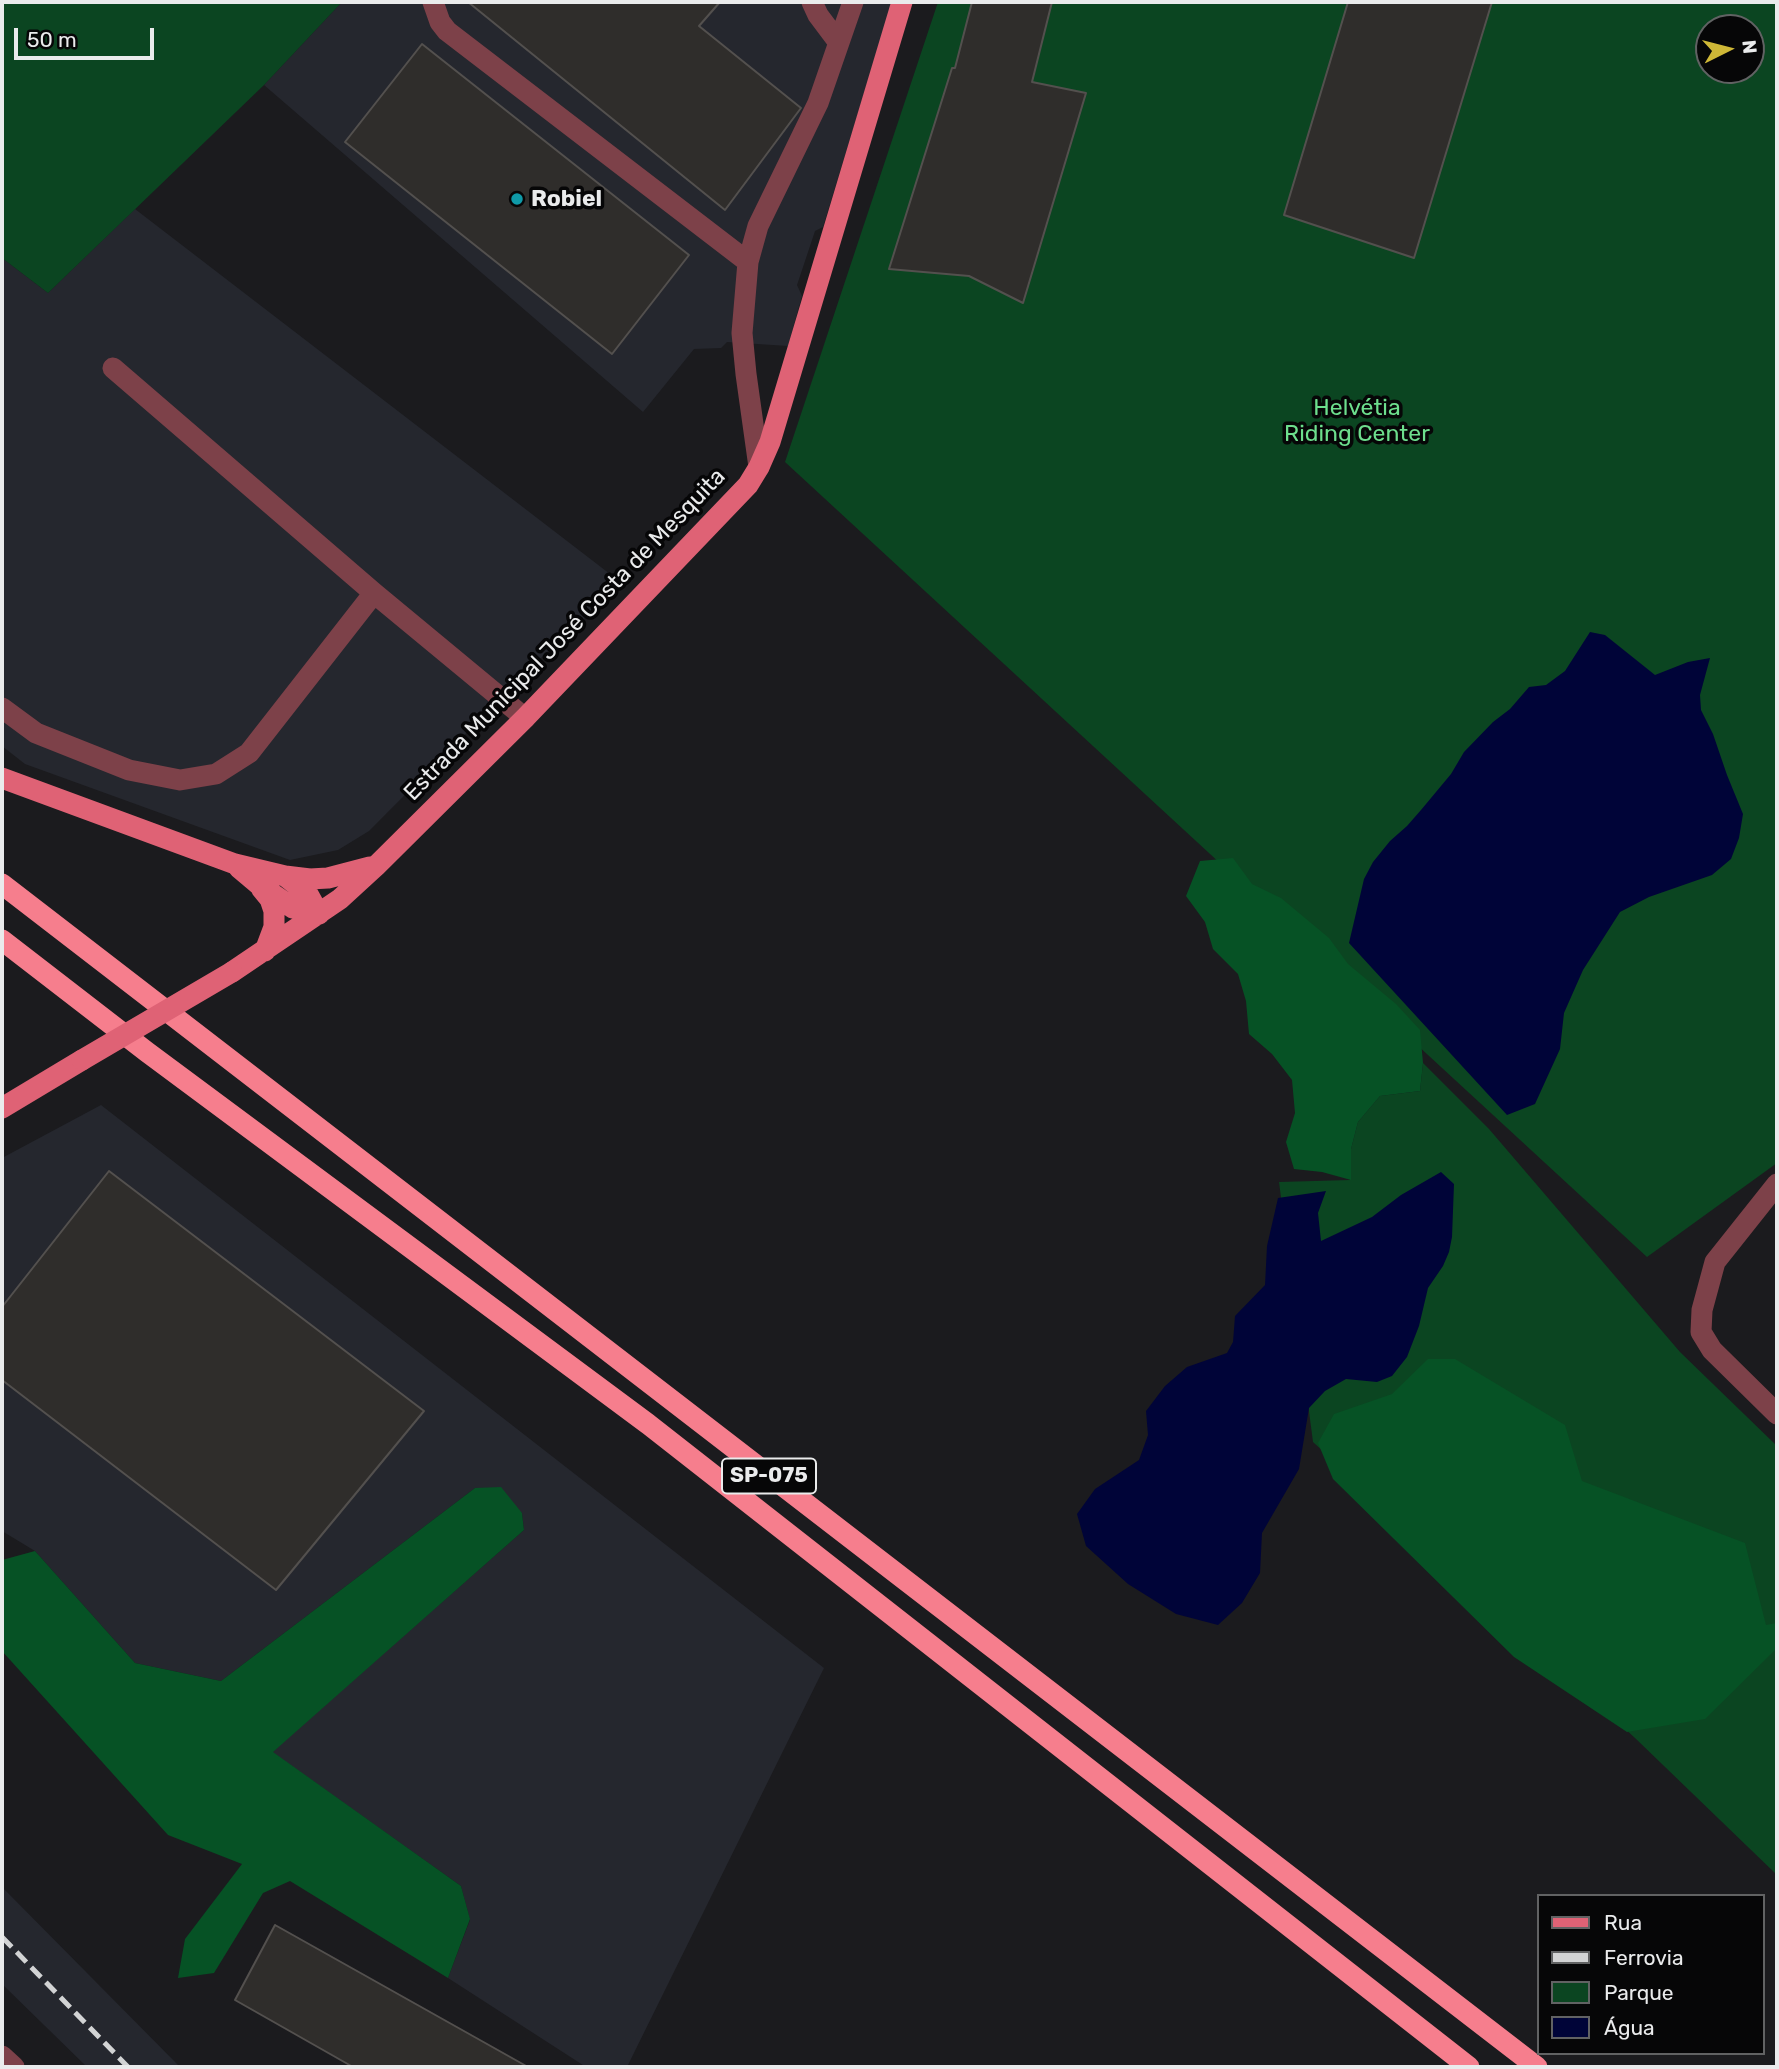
<!DOCTYPE html>
<html>
<head>
<meta charset="utf-8">
<style>
	body { margin:0 }
	#map { position:relative; width:1779px; height:2069px; overflow:hidden; background:#1b1b1e; font-family:Rubik,sans-serif }
	canvas { display:block }
	.frame { position:absolute; inset:0; border:4px solid #eaebec; pointer-events:none }
	.legend { position:absolute; left:1537px; top:1894px; width:228px; height:161px; box-sizing:border-box; background:#060607; border:2px solid #616263; margin:0; padding:9px 12px; list-style:none; font-size:21px; color:#eaebec }
	.legend li { display:flex; align-items:center; gap:14px; height:35px }
	.legend b { width:35px; border:2px solid #616263 }
	.north { position:absolute; left:1695px; top:14px; width:70px; height:70px; box-sizing:border-box; background:#060607; border:2px solid #616263; border-radius:50%; rotate:84deg; font-size:19px; font-weight:700; line-height:28px; text-align:center; color:#eaebec }
	.north::after { content:''; display:block; margin:auto; width:24px; height:32px; background:#cfb837; clip-path:polygon(50% 0,100% 100%,50% 72%,0 100%) }
	.scale { position:absolute; left:14px; top:28px; width:140px; height:32px; box-sizing:border-box; border:4px solid #eaebec; border-top:0; padding-left:9px; font-size:21px; line-height:24px; white-space:nowrap; color:#eaebec; -webkit-text-stroke:5px #060607; paint-order:stroke }
</style>
</head>
<body>
<div id="map">
<canvas width="1779" height="2069"></canvas>
<div class="frame"></div>
<ul class="legend">
<li><b style="height:9px;background:#df6275"></b>Rua</li>
<li><b style="height:9px;background:#d2d3d4"></b>Ferrovia</li>
<li><b style="height:19px;background:#0b4521"></b>Parque</li>
<li><b style="height:19px;background:#000438"></b>Água</li>
</ul>
<div class="north">N</div>
<div class="scale">50 m</div>
</div>
<script>
const c = document.querySelector('canvas').getContext('2d');
c.lineJoin = 'round';
function paint(path, color) {
  c.fillStyle = color;
  c.fill(path, 'evenodd');
}
function poly(rows) {
  const path = new Path2D();
  for (const r of rows) {
    path.moveTo(r[0], r[1]);
    for (let i = 2; i < r.length; i += 2) path.lineTo(r[i], r[i + 1]);
  }
  return path;
}
function trace(path, color, width, dash) {
  c.strokeStyle = color;
  c.lineWidth = width;
  c.lineCap = dash ? 'butt' : 'round';
  c.setLineDash(dash || []);
  c.stroke(path);
}
function drawText(font, color, halo, rows, align = 'center') {
  c.font = font + ' Rubik,sans-serif';
  c.lineWidth = 7;
  c.setLineDash([]);
  c.textBaseline = 'middle';
  c.strokeStyle = halo;
  c.fillStyle = color;
  for (const [text, x, y, turn = 0] of rows) {
    c.save();
    c.translate(x, y);
    c.rotate((+turn || 0) * Math.PI / 180);
    c.textAlign = isNaN(turn) ? turn : align;
    if (halo) c.strokeText(text, 0, 0);
    c.fillText(text, 0, 0);
    c.restore();
  }
}
paint(poly([
	[342,2,892,2,823,227,815,231,797,285,802,296,788,346,727,342,721,348,694,349,643,412,264,85],
	[135,209,623,584,550,649,369,831,338,850,290,860,25,764,2,746,2,258,48,293],
	[101,1105,824,1668,627,2067,586,2067,448,1978,470,1920,461,1886,272,1752,524,1530,522,1513,475,1488,221,1681,135,1663,35,1551,2,1531,2,1158],
	[2,1887,180,2067,87,2067,2,1984]
]), '#25272e');
paint(poly([
	[2,2,342,2,264,85,48,293,2,258],
	[938,2,1777,2,1777,1163,1647,1257,785,462],
	[1709,28,1751,28,1751,70,1709,70],
	[1423,1063,1489,1129,1680,1352,1777,1446,1777,1875,1635,1738,1313,1442,1279,1182,1350,1180,1351,1149,1358,1122,1380,1096,1420,1091]
]), '#0b4521');
paint(poly([
	[1233,858,1252,884,1281,898,1329,938,1348,964,1396,1004,1420,1030,1423,1063,1420,1091,1380,1096,1358,1122,1351,1149,1351,1180,1322,1172,1294,1169,1286,1142,1295,1113,1292,1080,1272,1054,1249,1034,1246,1001,1238,974,1213,949,1205,922,1186,896,1200,861],
	[1428,1359,1455,1359,1565,1425,1582,1481,1745,1543,1766,1625,1777,1623,1777,1648,1705,1719,1627,1732,1514,1657,1333,1479,1318,1443,1334,1414,1392,1394],
	[501,1487,522,1513,524,1530,273,1752,461,1886,470,1919,448,1978,290,1881,263,1893,214,1973,178,1978,185,1939,242,1864,168,1835,2,1651,2,1560,35,1551,135,1663,221,1681,475,1488]
]), '#065225');
paint(poly([
	[1590,632,1605,635,1655,675,1688,662,1710,658,1700,695,1701,710,1713,734,1727,775,1743,814,1739,838,1731,859,1712,875,1649,897,1620,912,1583,970,1564,1013,1560,1049,1535,1104,1507,1115,1349,943,1364,879,1373,862,1390,841,1407,826,1421,810,1451,774,1464,752,1493,722,1510,709,1529,687,1546,685,1565,671],
	[1441,1172,1454,1184,1452,1237,1449,1252,1443,1266,1428,1288,1419,1326,1407,1357,1392,1376,1377,1382,1346,1379,1325,1391,1309,1408,1299,1469,1262,1533,1260,1573,1242,1603,1218,1625,1176,1614,1128,1584,1086,1546,1077,1514,1095,1489,1139,1460,1148,1435,1146,1411,1165,1386,1187,1367,1227,1353,1233,1342,1235,1316,1265,1285,1267,1246,1278,1198,1326,1191,1318,1213,1321,1241,1372,1217,1401,1195]
]), '#000438');
const building = poly([
	[468,2,720,2,699,26,801,108,725,210,468,2],
	[972,2,1052,2,1032,82,1086,93,1023,303,969,276,889,269,952,68,955,68,972,2],
	[1348,2,1492,2,1414,258,1284,215,1348,2],
	[422,44,689,255,612,354,345,142,422,44],
	[109,1171,424,1411,276,1590,2,1380,2,1307,109,1171],
	[275,1925,528,2067,353,2067,235,2000,275,1925]
]);
paint(building, '#2f2d2b');
trace(building, '#53504e', 2);
trace(poly([
	[433,2,440,22,447,31,748,262],
	[812,2,818,15,839,43],
	[113,368,374,593,525,718],
	[759,467,746,374,742,333,748,262,758,226,818,103,853,2],
	[2,708,36,733,129,770,180,780,216,774,249,753,374,593],
	[1777,1184,1715,1262,1702,1310,1701,1332,1712,1350,1777,1414],
	[2,2056,14,2067]
]), '#7d4149', 21);
trace(poly([
	[2,778,235,864,285,876,308,894,319,914],
	[239,868,258,884,293,908,319,914],
	[285,876,310,879,328,878,370,867],
	[261,888,270,899,274,911,274,927,265,951],
	[232,972,340,899,376,866,525,718,748,485,759,467,770,442,902,2],
	[2,1108,82,1060]
]), '#df6275', 21);
trace(poly([
	[2,884,1537,2067],
	[2,940,147,1052,648,1424,1469,2067]
]), '#f67e8d', 21);
trace(poly([
	[2,1937,128,2067]
]), '#d2d3d4', 5, [14, 7]);
trace(poly([
	[82,1060,232,972]
]), '#df6275', 21);
for (const [x, y, r, color] of [
	[517,199,7,"#0f9aa8"]
]) {
  const dot = new Path2D();
  dot.arc(x, y, r, 0, 2 * Math.PI);
  c.fillStyle = color;
  c.fill(dot);
  trace(dot, '#060607', 2.5);
}
for (const [x, y, w] of [
	[769,1476,94]
]) {
  const box = new Path2D();
  box.roundRect(x - w / 2, y - 17.5, w, 35, 5);
  c.fillStyle = '#060607';
  c.fill(box);
  trace(box, '#eaebec', 2);
}
drawText('bold 21px', '#eaebec', null, [
	["SP-075",769,1476]
]);
drawText('bold 23px', '#eaebec', '#060607', [
	["Robiel",531,199]
], 'left');
drawText('23px', '#6dde8d', '#060607', [
	["Helvétia",1357,408],
	["Riding Center",1357,434]
]);
drawText('23px', '#eaebec', '#060607', [
	["Estrada Municipal José Costa de Mesquita",565,635,-46]
]);
</script>
</body>
</html>
